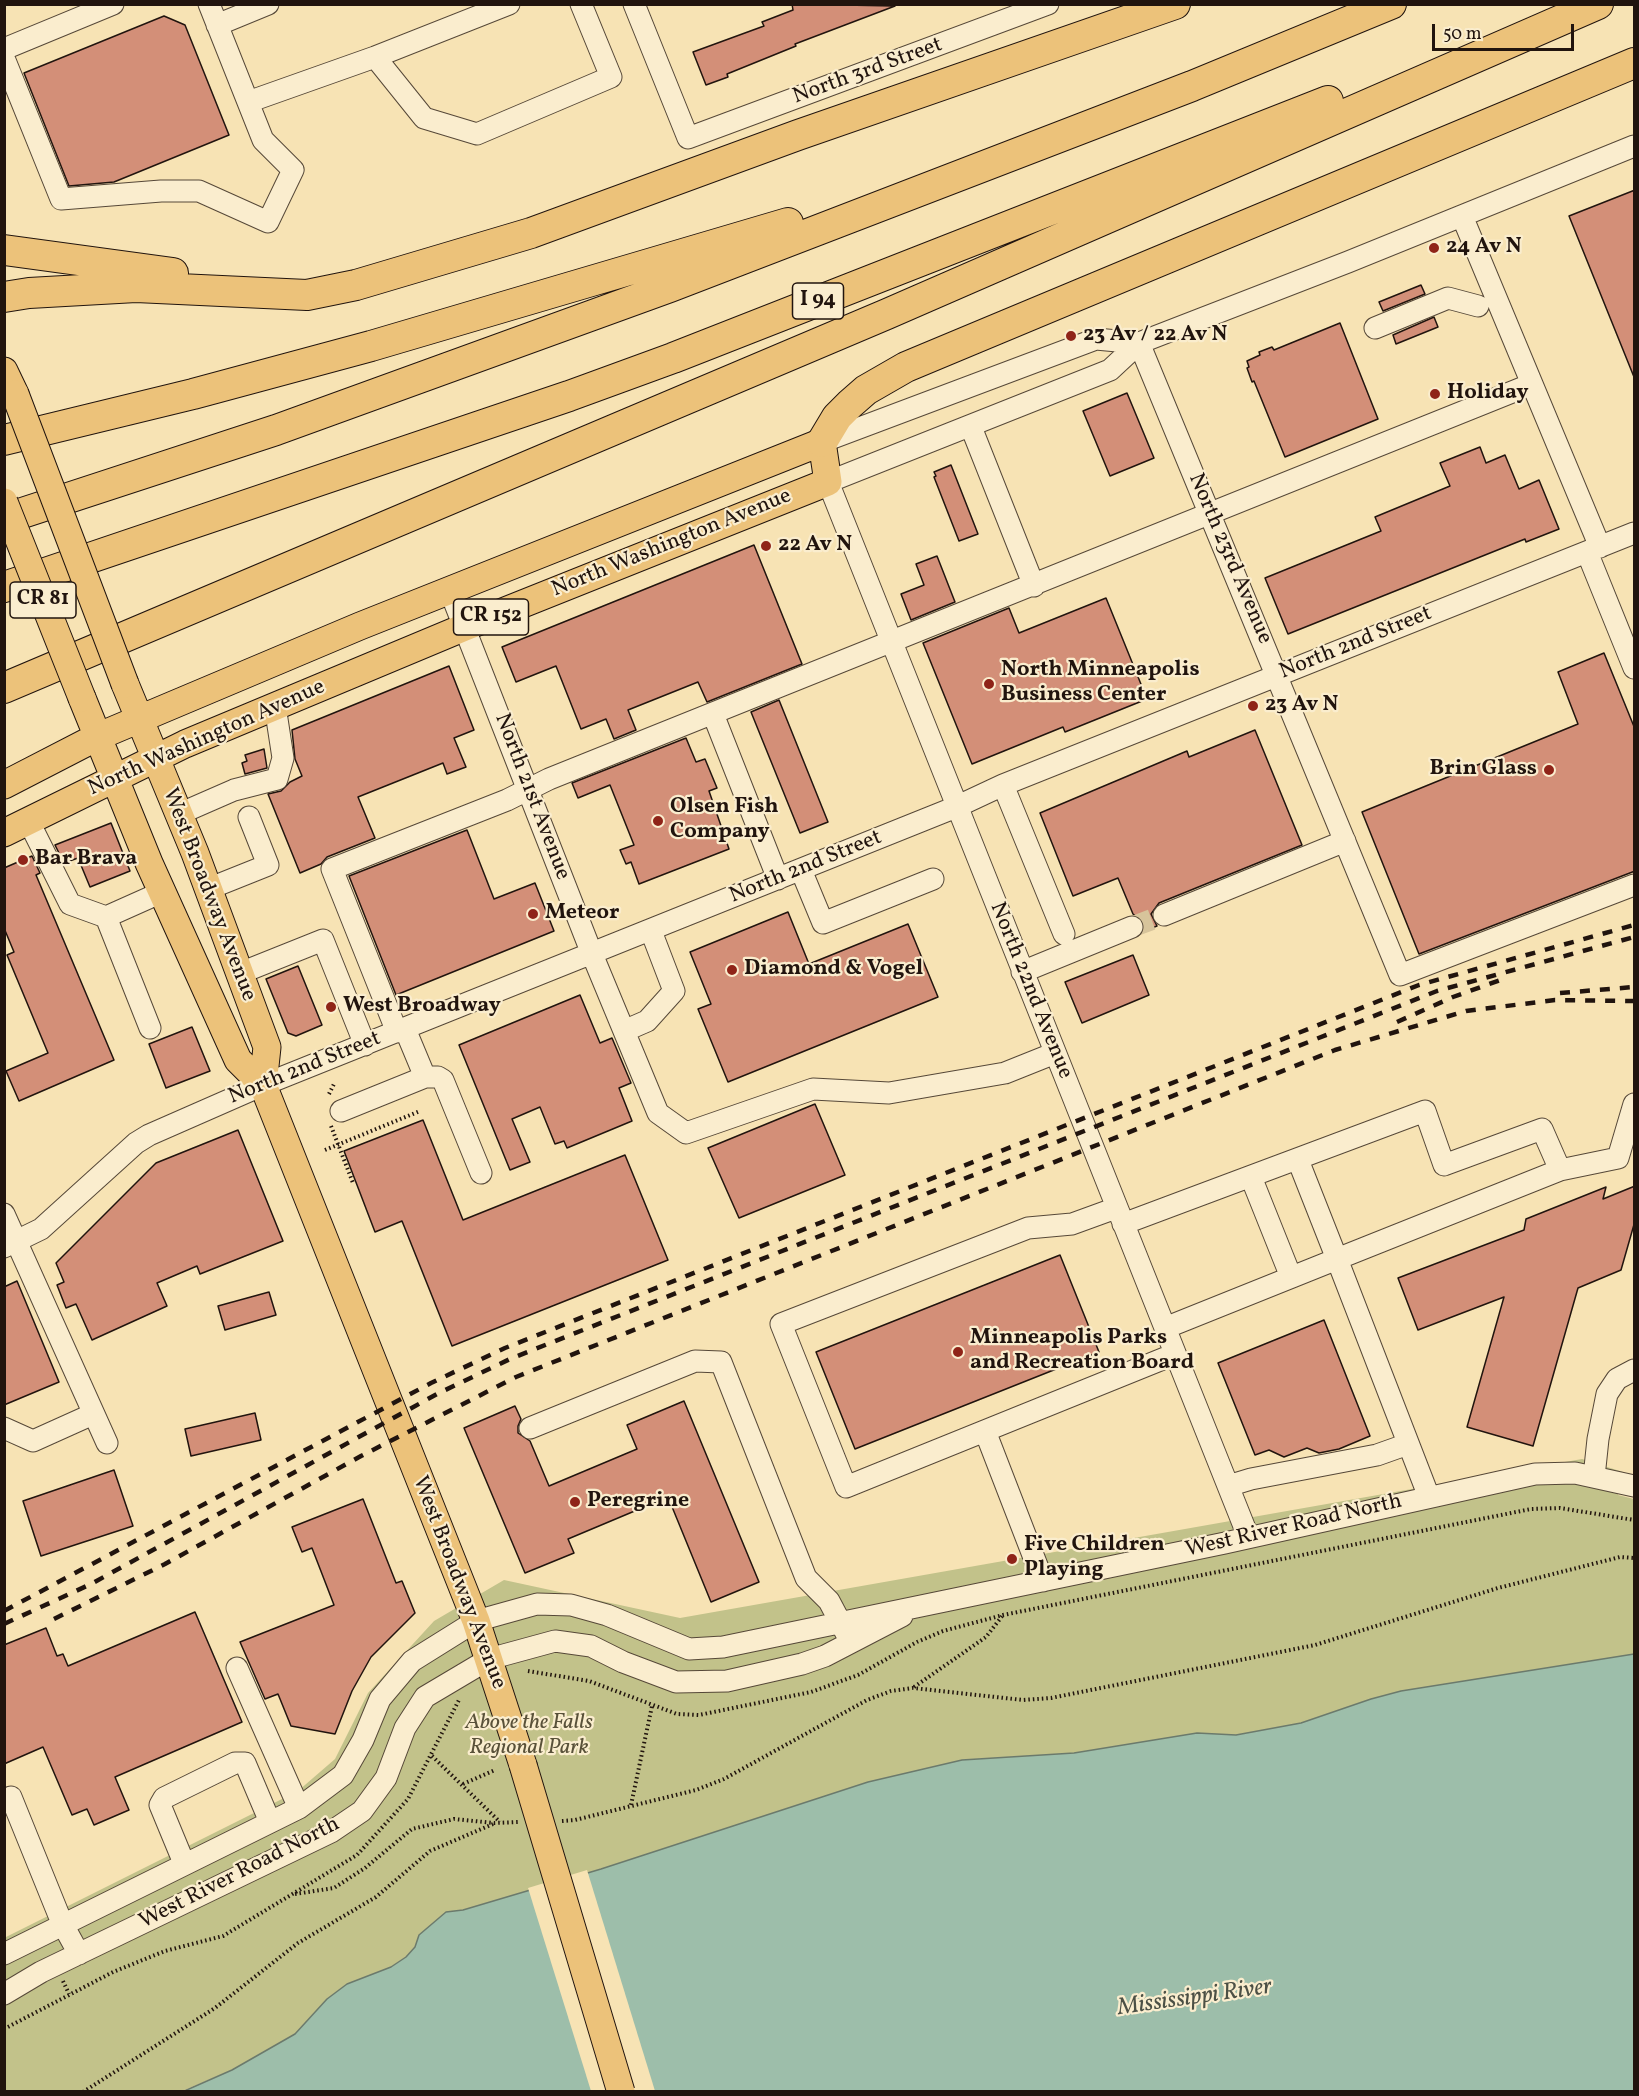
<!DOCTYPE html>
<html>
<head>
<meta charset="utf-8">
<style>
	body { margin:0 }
	#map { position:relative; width:1639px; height:2096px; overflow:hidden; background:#f7e3b4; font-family:Vollkorn,serif }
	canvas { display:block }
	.frame { position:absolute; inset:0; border:6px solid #21140e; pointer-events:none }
	.scale { position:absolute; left:1432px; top:24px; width:142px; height:27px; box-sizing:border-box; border:3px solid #21140e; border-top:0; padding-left:8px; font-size:18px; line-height:21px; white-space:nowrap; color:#21140e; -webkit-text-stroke:4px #faedce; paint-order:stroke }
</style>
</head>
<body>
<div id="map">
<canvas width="1639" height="2096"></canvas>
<div class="frame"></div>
<div class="scale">50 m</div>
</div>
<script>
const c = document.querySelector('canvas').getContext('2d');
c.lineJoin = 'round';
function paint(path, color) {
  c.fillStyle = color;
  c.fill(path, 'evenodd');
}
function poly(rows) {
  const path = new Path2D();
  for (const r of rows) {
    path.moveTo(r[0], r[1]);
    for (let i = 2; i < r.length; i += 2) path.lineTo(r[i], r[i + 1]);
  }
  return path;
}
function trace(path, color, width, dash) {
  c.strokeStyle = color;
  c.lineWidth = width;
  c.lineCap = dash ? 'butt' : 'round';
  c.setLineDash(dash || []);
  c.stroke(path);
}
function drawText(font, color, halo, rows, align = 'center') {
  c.font = font + ' Vollkorn,serif';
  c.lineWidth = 4.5;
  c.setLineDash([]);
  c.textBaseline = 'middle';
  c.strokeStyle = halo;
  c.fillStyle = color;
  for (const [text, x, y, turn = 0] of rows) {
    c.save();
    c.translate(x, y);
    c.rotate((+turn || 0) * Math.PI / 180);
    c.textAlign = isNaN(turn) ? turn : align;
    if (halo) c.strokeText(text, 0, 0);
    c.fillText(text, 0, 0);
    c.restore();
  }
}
paint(poly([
	[1582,1459,1623,1472,1618,1495,1634,1499,1634,1654,1401,1691,1371,1699,1301,1723,1236,1735,1197,1733,1074,1753,962,1760,868,1782,601,1869,463,1910,446,1912,419,1935,415,1947,406,1957,391,1967,347,1984,327,1999,295,2034,232,2070,182,2091,5,2091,4,1938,298,1791,335,1759,368,1693,434,1621,504,1580,680,1618]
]), '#c2c28a');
const water = poly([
	[1634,1654,1634,2091,182,2092,232,2070,295,2034,327,1999,347,1984,391,1967,406,1957,415,1947,419,1935,446,1912,463,1910,601,1869,868,1782,962,1760,1074,1753,1197,1733,1236,1735,1301,1723,1371,1699,1401,1691,1634,1654]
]);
paint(water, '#9dbeaa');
trace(water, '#6b7a6c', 1.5);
paint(poly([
	[587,1870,655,2091,591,2091,528,1888]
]), '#f7e3b4');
const building = poly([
	[792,4,895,6,795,44,796,46,727,74,728,77,706,85,693,52,764,26,762,22,793,10,792,4],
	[164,16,185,25,229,135,114,182,69,186,24,73,164,16],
	[1635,190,1635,377,1634,377,1569,216,1635,190],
	[1421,285,1425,294,1383,311,1379,302,1421,285],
	[1434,317,1438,327,1396,344,1393,335,1434,317],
	[1340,323,1378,419,1285,457,1254,381,1252,382,1247,368,1249,367,1247,361,1260,355,1259,352,1272,347,1274,350,1340,323],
	[1127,393,1154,458,1110,476,1083,411,1127,393],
	[1480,447,1486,463,1505,455,1519,489,1539,480,1559,529,1526,542,1525,539,1288,634,1265,578,1381,531,1375,517,1450,486,1440,463,1480,447],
	[951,465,978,534,959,541,934,477,936,476,934,472,951,465],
	[754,545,802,664,707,702,698,682,628,710,636,730,614,739,606,719,581,729,556,666,516,682,502,647,754,545],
	[937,556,955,602,911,620,901,594,924,585,916,564,937,556],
	[1106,598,1147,699,1065,732,1063,727,972,764,923,643,1009,608,1019,633,1106,598],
	[1604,653,1635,729,1635,871,1419,954,1362,812,1578,724,1558,672,1604,653],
	[449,666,474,730,454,738,466,767,447,774,443,763,358,797,375,838,327,857,321,864,300,873,268,794,281,791,290,782,302,776,295,759,292,730,449,666],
	[779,700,828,822,800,833,751,712,779,700],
	[1255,730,1302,845,1159,903,1151,914,1157,926,1144,931,1144,922,1133,914,1118,878,1073,896,1040,813,1187,751,1189,757,1255,730],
	[686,738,696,762,705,759,717,788,709,791,729,849,639,884,631,862,626,864,620,850,634,845,610,785,578,798,572,783,686,738],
	[264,749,267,768,245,774,242,763,247,761,245,755,264,749],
	[111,823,130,871,90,887,78,858,64,863,55,845,111,823],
	[467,830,494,899,535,883,554,931,396,995,349,876,467,830],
	[32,856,40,873,36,875,114,1060,19,1101,6,1071,48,1053,7,955,14,952,4,928,4,868,32,856],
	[788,912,809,964,908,924,938,997,728,1082,698,1009,711,1004,690,952,788,912],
	[1133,955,1149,995,1082,1023,1065,982,1133,955],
	[298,966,322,1025,296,1036,288,1033,266,979,298,966],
	[580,995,600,1043,612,1038,631,1083,619,1088,632,1121,567,1148,564,1141,555,1144,540,1107,512,1119,530,1162,510,1170,459,1045,580,995],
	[192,1027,210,1071,166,1088,149,1044,192,1027],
	[815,1104,845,1175,739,1218,708,1148,815,1104],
	[423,1120,463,1220,625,1155,668,1260,452,1346,402,1221,375,1232,344,1151,423,1120],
	[238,1130,283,1241,200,1274,197,1266,157,1283,167,1306,92,1340,76,1304,66,1308,57,1285,64,1282,56,1263,156,1163,238,1130],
	[1635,1186,1635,1221,1621,1270,1578,1288,1533,1446,1467,1427,1504,1297,1418,1330,1398,1278,1524,1230,1526,1219,1606,1187,1603,1199,1635,1186],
	[1060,1255,1099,1352,855,1449,816,1352,1060,1255],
	[17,1281,59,1382,4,1405,4,1287,17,1281],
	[269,1292,276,1315,225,1330,218,1306,269,1292],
	[1324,1320,1370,1436,1339,1449,1319,1453,1307,1448,1284,1457,1269,1450,1255,1455,1218,1363,1324,1320],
	[684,1401,759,1582,711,1602,668,1497,568,1539,574,1553,525,1573,464,1428,515,1406,521,1419,518,1426,518,1433,530,1441,549,1486,637,1449,627,1425,684,1401],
	[255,1413,261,1440,191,1456,185,1429,255,1413],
	[114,1470,133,1526,41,1556,23,1501,114,1470],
	[363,1499,396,1583,402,1581,415,1613,371,1657,352,1691,335,1734,291,1726,278,1694,265,1699,240,1642,334,1605,312,1548,302,1552,292,1527,363,1499],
	[195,1612,242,1722,115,1777,129,1810,94,1825,87,1809,72,1815,43,1747,4,1764,4,1645,46,1628,57,1656,63,1654,68,1666,195,1612]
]);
paint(building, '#d38f78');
trace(building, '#21140e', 1.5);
trace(poly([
	[1132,927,1164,915]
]), '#d7c49b', 21, [21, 10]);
const minor = poly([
	[634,4,688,138,1048,4],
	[217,25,268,4],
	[4,49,113,4],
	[375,57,424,118,477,134,611,77,581,4],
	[4,58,61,199,161,191,199,191,268,222,293,170,263,140,209,4],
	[248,102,375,57,509,4],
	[1462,216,1600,547],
	[1375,328,1448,298,1478,306],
	[1139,343,1400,975,1634,885],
	[971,427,1034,586],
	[822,442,1096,339,1139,343],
	[1587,552,1634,668],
	[450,591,592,954,658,1113,686,1133,813,1089,889,1093,1005,1073,1055,1053],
	[713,714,778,879],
	[1003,785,1064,934],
	[179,814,234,790,277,779,283,758,275,706],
	[28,820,70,904,106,917],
	[801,870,823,923,933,879],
	[208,889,268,865,249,817],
	[1164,915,1345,841],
	[1022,972,1132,927],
	[238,974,323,940,365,1045],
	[150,1028,106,917,162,892],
	[624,1031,647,1021,674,991,651,931],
	[397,1032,332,869,507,800,549,779,1532,384],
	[425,1077,438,1077,443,1080,481,1173],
	[341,1111,425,1077,405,1029],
	[1251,1177,1291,1277],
	[1116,1208,1072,1224,1028,1228,781,1324,846,1487,1175,1354],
	[4,1214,107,1443],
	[1123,1224,1425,1111,1444,1165,1542,1129,1560,1170],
	[4,1247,41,1229,136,1143,149,1135,263,1085,956,807,1003,785,1634,533],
	[1165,1328,1337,1259,1298,1160],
	[4,1428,33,1441,93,1414],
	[530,1428,695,1361,721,1362,806,1578,829,1601,847,1635],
	[985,1431,1043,1581],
	[1594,1477,1598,1439,1607,1394,1617,1379,1634,1370],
	[1228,1486,1251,1479,1377,1455,1408,1444],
	[1429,1497,1337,1259,1560,1170,1618,1158,1634,1104],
	[1248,1536,828,482,1110,370,1139,343,1348,262,1634,146],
	[237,1668,299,1808],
	[11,1797,62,1923,79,1954],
	[184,1863,160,1805,164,1798,235,1763,245,1763,270,1822],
	[4,1954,299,1808,343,1775,363,1740,380,1699,412,1661,476,1621,537,1604,571,1605,607,1615,689,1649,723,1647,1225,1543,1535,1474,1575,1473,1634,1486],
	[4,1994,41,1972,331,1832,362,1811,386,1778,405,1728,425,1697,489,1659,555,1641,591,1646,623,1662,676,1682,727,1681,802,1664,825,1656,902,1616]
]);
const major = poly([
	[4,371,15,394],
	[125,684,195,853,267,1047,263,1085],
	[82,698,149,863,238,1060,263,1085,476,1621,523,1765],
	[4,785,97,737,360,626,822,442,828,482,465,627,185,744,4,833]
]);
const highway = poly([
	[4,250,173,273],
	[4,297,29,293,136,287,307,295,356,285,531,233,798,135,1175,4],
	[4,440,193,394,371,346,788,223],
	[822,442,837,417,850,404,866,390,906,367,1634,63],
	[4,519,276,430,670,287,1192,86,1391,4],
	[4,587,569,396,673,358,1328,101],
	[4,688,887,314,1598,4]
]);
trace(minor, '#564838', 23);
trace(major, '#21140e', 29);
trace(highway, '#21140e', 32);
trace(poly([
	[329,1094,334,1084],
	[331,1126,353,1183],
	[325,1150,420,1111],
	[528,1671,589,1681,677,1714,699,1715,811,1692,858,1675,917,1642,943,1631,1003,1615,1531,1509,1560,1508,1634,1520],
	[914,1687,986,1637,1003,1615],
	[432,1756,500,1822],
	[463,1784,495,1770],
	[631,1805,652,1706],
	[562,1821,575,1820,696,1790,724,1779,867,1700,891,1691,913,1688,1023,1700,1051,1698,1315,1645,1498,1588,1620,1557,1634,1558],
	[295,1894,334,1888,365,1868,412,1829,454,1819,494,1823,518,1822],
	[63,1981,69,1994],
	[4,2029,113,1972,165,1951,223,1936,357,1855,408,1799,459,1700],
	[83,2092,215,2008,298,1943,376,1897,430,1851,493,1824]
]), '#21140e', 4, [1.5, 3]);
trace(minor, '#faedce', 21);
trace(major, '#ecc27a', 27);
trace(highway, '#ecc27a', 30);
trace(poly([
	[1560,993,1634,987],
	[1397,1022,1453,997,1503,979],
	[4,1611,431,1383,505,1348,1419,985,1634,925],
	[54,1619,165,1564,361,1456,516,1377,1335,1050,1466,1011,1555,1000,1634,1001],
	[4,1624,91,1584,437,1394,510,1359,1437,991,1634,937]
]), '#21140e', 4.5, [10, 10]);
const majorBridge = poly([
	[15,394,125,684],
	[4,502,82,698],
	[523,1765,621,2092]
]);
trace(majorBridge, '#21140e', 29, []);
trace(majorBridge, '#ecc27a', 27);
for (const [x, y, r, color] of [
	[1434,248,6,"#8f2418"],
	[1071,336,6,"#8f2418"],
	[1435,394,6,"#8f2418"],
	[766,546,6,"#8f2418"],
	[989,684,6,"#8f2418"],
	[1253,706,6,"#8f2418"],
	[1549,770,6,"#8f2418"],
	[658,821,6,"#8f2418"],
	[23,860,6,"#8f2418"],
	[533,914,6,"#8f2418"],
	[732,970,6,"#8f2418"],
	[331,1007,6,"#8f2418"],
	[958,1352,6,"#8f2418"],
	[575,1502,6,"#8f2418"],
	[1012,1559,6,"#8f2418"]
]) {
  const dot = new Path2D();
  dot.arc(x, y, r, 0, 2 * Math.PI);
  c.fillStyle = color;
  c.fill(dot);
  trace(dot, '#faedce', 2);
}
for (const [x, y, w] of [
	[818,301,51],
	[43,600,66],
	[491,617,75]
]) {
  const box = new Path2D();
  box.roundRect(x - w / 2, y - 18, w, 36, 4.5);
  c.fillStyle = '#faedce';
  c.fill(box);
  trace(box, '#21140e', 1.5);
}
drawText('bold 21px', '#21140e', null, [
	["I 94",818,301],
	["CR 81",43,600],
	["CR 152",491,617]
]);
drawText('22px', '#21140e', '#faedce', [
	["North 3rd Street",868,72,-20],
	["North Washington Avenue",672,544,-22],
	["North 23rd Avenue",1229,559,67],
	["North 2nd Street",1356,644,-22],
	["North Washington Avenue",207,739,-24],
	["North 21st Avenue",531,797,69],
	["North 2nd Street",806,868,-22],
	["West Broadway Avenue",208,895,69],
	["North 22nd Avenue",1030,991,68],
	["North 2nd Street",305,1069,-22],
	["West River Road North",1294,1527,-13],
	["West Broadway Avenue",458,1583,69],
	["West River Road North",240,1874,-27]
]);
drawText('bold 22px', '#21140e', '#faedce', [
	["24 Av N",1446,248],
	["23 Av / 22 Av N",1083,336],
	["Holiday",1447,394],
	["22 Av N",778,546],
	["North Minneapolis",1001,671],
	["Business Center",1001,696],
	["23 Av N",1265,706],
	["Brin Glass",1537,770,"right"],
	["Olsen Fish",670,808],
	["Company",670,833],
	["Bar Brava",35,860],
	["Meteor",545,914],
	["Diamond & Vogel",744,970],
	["West Broadway",343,1007],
	["Minneapolis Parks",970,1339],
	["and Recreation Board",970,1364],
	["Peregrine",587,1502],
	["Five Children",1024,1546],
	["Playing",1024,1571]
], 'left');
drawText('italic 22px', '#595139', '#faedce', [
	["Above the Falls",529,1724],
	["Regional Park",529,1749]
]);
drawText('italic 24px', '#4c5045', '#faedce', [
	["Mississippi River",1195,1999,-8]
]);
</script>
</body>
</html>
